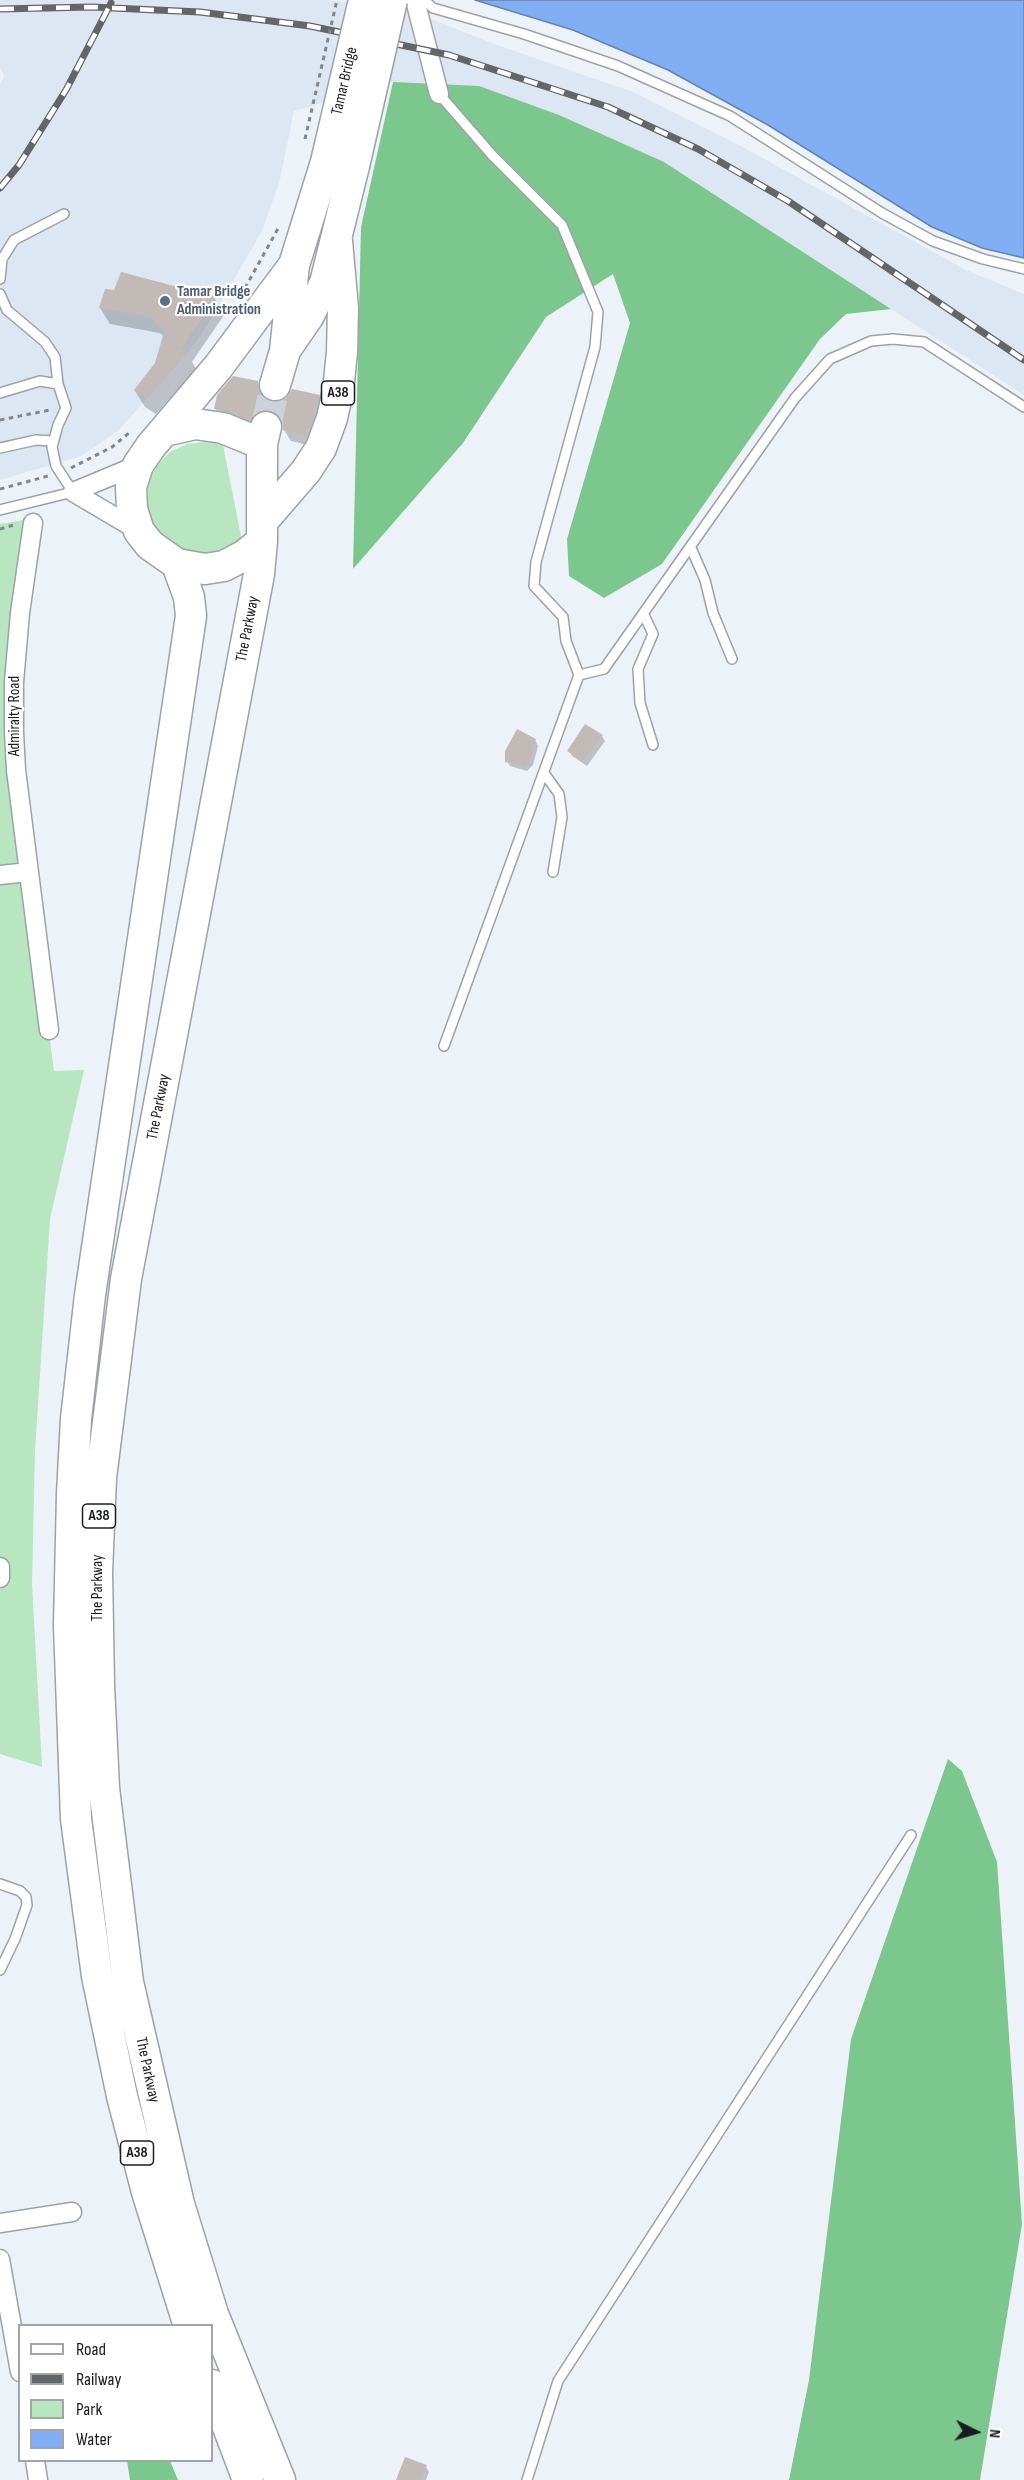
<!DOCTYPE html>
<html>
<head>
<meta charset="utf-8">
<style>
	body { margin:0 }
	#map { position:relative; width:1024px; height:2480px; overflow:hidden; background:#edf2f9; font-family:"Sofia Sans Condensed",sans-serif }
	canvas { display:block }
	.legend { position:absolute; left:18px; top:2324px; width:195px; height:138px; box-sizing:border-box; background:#fff; border:2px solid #a3a4a5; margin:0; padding:8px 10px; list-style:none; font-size:18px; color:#1a1c1e }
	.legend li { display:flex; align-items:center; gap:12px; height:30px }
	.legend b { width:30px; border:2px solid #a3a4a5 }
	.north { position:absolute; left:946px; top:2402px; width:60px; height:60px; -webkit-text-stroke:4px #fff; paint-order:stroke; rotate:95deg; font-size:16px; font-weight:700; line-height:24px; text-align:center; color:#1a1c1e }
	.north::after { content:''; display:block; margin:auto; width:21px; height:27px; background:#1a1c1e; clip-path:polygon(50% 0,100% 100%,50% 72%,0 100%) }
</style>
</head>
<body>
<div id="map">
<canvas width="1024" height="2480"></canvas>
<ul class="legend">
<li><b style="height:8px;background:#fff"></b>Road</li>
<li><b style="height:8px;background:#636669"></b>Railway</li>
<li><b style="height:16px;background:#b7e6c1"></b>Park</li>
<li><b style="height:16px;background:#82aff4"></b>Water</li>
</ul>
<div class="north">N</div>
</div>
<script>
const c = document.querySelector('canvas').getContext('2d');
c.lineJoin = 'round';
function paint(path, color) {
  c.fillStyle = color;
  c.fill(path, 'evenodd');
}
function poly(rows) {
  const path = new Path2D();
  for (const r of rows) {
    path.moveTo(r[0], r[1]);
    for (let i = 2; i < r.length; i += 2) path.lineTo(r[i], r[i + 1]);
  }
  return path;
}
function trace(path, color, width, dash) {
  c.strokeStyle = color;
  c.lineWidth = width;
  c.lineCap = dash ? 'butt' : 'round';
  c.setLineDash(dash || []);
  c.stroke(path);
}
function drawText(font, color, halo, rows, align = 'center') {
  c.font = font + ' "Sofia Sans Condensed",sans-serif';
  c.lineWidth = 4.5;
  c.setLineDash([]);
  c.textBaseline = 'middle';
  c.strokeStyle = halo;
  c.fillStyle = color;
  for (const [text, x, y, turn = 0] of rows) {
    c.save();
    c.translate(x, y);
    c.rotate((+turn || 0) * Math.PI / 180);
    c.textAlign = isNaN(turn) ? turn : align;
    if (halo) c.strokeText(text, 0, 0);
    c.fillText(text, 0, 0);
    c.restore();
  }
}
paint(poly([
	[0,0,325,0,400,7,497,45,633,92,737,144,966,270,1024,294,1024,395,664,162,393,82,294,111,279,184,261,233,204,331,188,352,118,431,81,456,0,480,0,85,4,76,0,67]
]), '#dde6f3');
paint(poly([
	[205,442,223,445,242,541,225,552,206,556,187,554,158,533,149,517,146,499,149,481,157,465,170,452,187,444],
	[36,518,14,682,28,872,54,1071,84,1070,50,1219,35,1451,32,1584,42,1767,0,1754,0,524]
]), '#b7e6c1');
paint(poly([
	[393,82,479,86,559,115,664,162,891,309,846,314,820,339,662,564,604,598,569,576,567,539,630,323,613,274,546,317,463,443,353,569,361,227],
	[948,1759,962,1771,997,1862,1022,2224,980,2480,789,2480,809,2380,851,2039],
	[127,2461,170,2461,178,2480,130,2480]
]), '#7bc78e');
const water = poly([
	[475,0,1024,0,1024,258,982,248,932,227,768,125,668,70,573,30,475,0]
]);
paint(water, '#82aff4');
trace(water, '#6383b4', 1.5);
paint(poly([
	[121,273,215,299,224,315,192,362,196,369,156,414,145,407,135,391,157,363,164,337,160,333,110,324,100,308,106,291,115,291],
	[257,383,264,394,264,399,270,403,319,396,325,407,313,446,291,441,284,430,284,425,278,421,257,431,222,420,216,409],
	[602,736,605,741,587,766,572,756,569,751],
	[535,740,538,746,533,765,527,771,510,766,507,761],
	[426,2467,429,2472,426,2480,398,2480]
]), '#0003');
paint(poly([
	[121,272,216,297,182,348,188,352,146,399,134,390,155,363,164,332,150,317,99,308,105,289,114,290],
	[233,376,258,381,258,390,262,396,271,402,278,402,286,398,292,389,320,395,307,436,283,430,282,421,278,415,270,410,260,411,250,421,229,412,214,409,217,395],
	[585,724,603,735,583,761,567,751],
	[517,729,536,739,530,760,524,766,505,762,505,751],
	[405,2457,427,2465,421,2480,396,2480]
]), '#c2bab7');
trace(poly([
	[266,427,275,385]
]), '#cdd2d8', 30, [30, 15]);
const service = poly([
	[424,0,433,8,524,34,618,66,730,116,882,213,933,241,983,259,1024,269],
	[439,94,492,155,562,225,598,312,595,347,536,562,534,586,563,617,566,641,579,675],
	[0,279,2,259,14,240,64,214],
	[0,294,7,310,45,342,55,357,58,384,66,408,58,425,52,447,56,466,73,492,0,510],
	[0,393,40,381,58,384],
	[0,448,36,440,53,441],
	[691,548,705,580,713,613,732,659],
	[644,615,653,634,638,669,640,703,653,745],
	[544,773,559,794,562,817,553,872],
	[444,1046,579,675,604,669,795,398,830,359,871,341,893,339,924,342,1024,407],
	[0,1884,20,1891,26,1897,27,1905,15,1939,0,1970],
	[527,2480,558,2381,911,1835]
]);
const minor = poly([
	[415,0,439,94],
	[73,492,139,531],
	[73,492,138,465],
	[33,523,20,613,14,682,14,732,16,770,49,1030],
	[0,875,28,872],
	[0,1567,0,1578],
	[0,2223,72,2212],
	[0,2259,20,2372],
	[35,2460,38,2480]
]);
const trunk = poly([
	[288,346,308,317,325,283,354,166],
	[275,385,285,351,294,265,326,162],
	[266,427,262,444,262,541,259,574,126,1279,101,1478,97,1572,99,1685,104,1788,128,1982,179,2204,213,2314,280,2480],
	[164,431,195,424,223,428,262,444],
	[262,522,306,471,321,448,332,418,338,391,342,352,343,308,337,241],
	[262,541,245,555,224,566,205,569,177,564,150,545,139,531,132,509,131,487,138,465,151,446,218,367,294,265],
	[177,564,189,597,191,616,90,1295,76,1419,72,1494,69,1625,76,1819,97,1976,122,2096,147,2192,189,2326],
	[212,2385,248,2480]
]);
trace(service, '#9da2a8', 12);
trace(minor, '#9da2a8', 21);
trace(trunk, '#9da2a8', 33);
trace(poly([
	[245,288,280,225],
	[0,420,50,410],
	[71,468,112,447,129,433],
	[0,489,48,476],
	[0,529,14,525]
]), '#83868b', 3, [4.5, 4.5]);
trace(service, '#fff', 9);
trace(minor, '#fff', 18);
trace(trunk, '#fff', 30);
const rail = poly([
	[0,9,91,7,200,12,310,26,449,55,608,107,698,149,788,201,1024,360],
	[0,188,19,165,66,90,111,3]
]);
trace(rail, '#636669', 7);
trace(rail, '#fff', 4.5, [14]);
const trunkBridge = poly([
	[326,162,364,0],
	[354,166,392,0]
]);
trace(trunkBridge, '#9da2a8', 33, []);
trace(poly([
	[305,139,337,0]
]), '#83868b', 3, [4.5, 4.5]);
trace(trunkBridge, '#fff', 30);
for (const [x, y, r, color] of [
	[165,301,6,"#5c6f8a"]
]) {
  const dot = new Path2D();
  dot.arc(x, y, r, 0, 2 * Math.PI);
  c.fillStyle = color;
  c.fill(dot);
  trace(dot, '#fff', 2);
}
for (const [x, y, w] of [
	[338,393,33],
	[99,1516,33],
	[137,2153,33]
]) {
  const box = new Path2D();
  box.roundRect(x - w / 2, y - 12, w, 24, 4.5);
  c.fillStyle = '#fff';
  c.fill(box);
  trace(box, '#1a1c1e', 1.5);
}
drawText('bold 15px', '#1a1c1e', null, [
	["A38",338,393],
	["A38",99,1516],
	["A38",137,2153]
]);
drawText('16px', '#1a1c1e', '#fff', [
	["Tamar Bridge",345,81,-77],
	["The Parkway",248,629,-79],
	["Admiralty Road",15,716,-90],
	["The Parkway",159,1107,-79],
	["The Parkway",98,1588,-90],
	["The Parkway",147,2070,78]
]);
drawText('bold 16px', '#4e5e75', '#fff', [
	["Tamar Bridge",177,292],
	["Administration",177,310]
], 'left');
</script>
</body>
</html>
